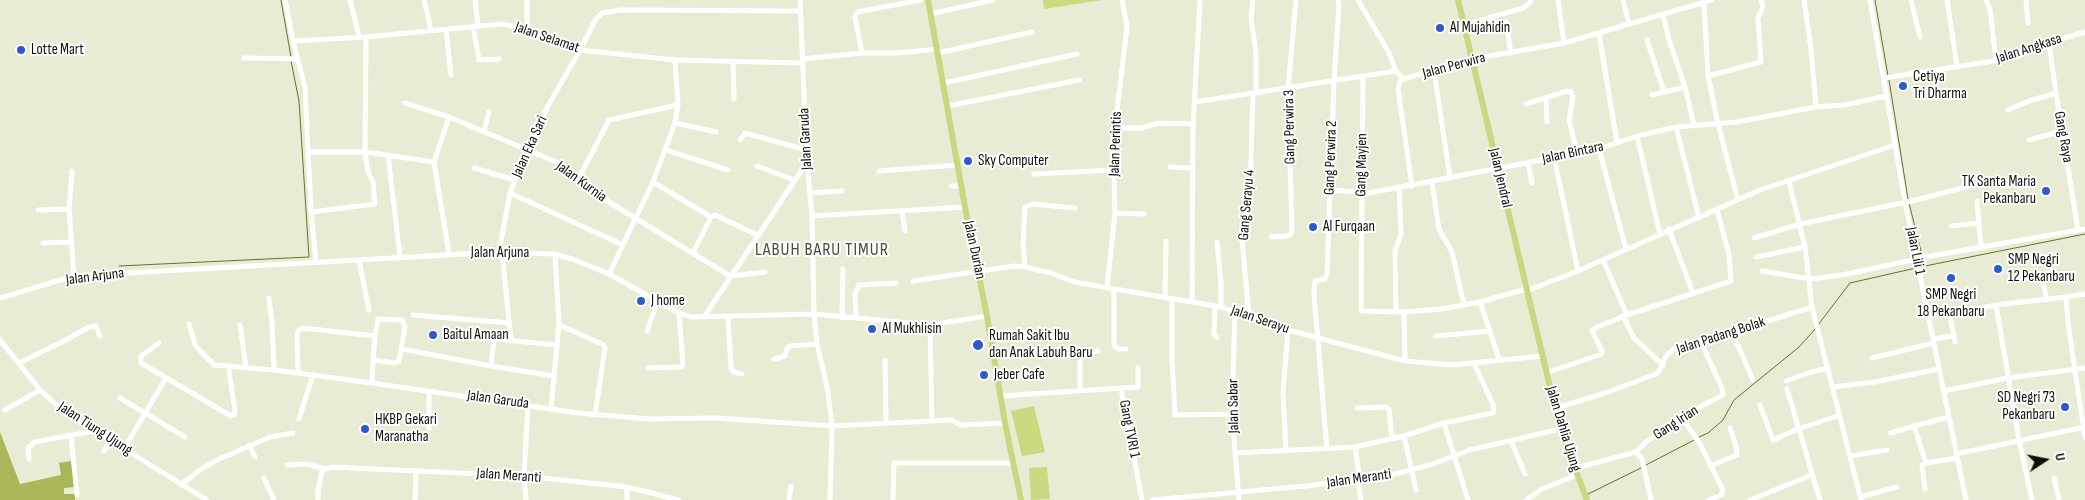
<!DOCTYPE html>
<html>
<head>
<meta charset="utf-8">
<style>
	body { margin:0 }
	#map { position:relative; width:2085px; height:500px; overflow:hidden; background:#e8ecd5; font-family:"Sofia Sans Condensed",sans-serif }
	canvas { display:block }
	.north { position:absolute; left:2020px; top:435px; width:50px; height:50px; -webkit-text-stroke:4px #fff; paint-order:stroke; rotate:79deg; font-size:14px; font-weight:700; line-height:20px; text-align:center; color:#0d0f07 }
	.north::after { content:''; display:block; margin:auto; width:18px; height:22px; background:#0d0f07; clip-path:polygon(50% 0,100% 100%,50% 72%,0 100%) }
</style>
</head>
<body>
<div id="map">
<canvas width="2085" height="500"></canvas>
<div class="north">U</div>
</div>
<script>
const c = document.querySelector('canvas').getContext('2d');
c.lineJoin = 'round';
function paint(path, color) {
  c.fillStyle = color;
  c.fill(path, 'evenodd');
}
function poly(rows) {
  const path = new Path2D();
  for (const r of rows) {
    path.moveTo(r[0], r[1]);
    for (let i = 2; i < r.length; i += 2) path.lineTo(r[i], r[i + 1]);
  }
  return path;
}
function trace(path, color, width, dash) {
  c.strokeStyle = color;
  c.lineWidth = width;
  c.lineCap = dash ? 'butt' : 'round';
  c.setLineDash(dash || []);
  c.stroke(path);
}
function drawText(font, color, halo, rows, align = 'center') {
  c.font = font + ' "Sofia Sans Condensed",sans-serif';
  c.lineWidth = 4;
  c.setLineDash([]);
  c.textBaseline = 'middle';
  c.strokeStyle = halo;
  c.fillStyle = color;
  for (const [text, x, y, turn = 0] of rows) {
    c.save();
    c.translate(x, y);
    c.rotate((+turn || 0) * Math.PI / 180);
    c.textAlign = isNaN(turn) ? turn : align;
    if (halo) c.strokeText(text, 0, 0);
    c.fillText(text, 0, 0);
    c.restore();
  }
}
paint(poly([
	[1043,0,1102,0,1044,9],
	[1034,406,1045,452,1022,456,1011,411],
	[1047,467,1050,499,1031,500,1029,468]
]), '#ccd981');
paint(poly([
	[0,432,20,484,61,475,59,463,71,461,75,487,64,488,64,494,75,494,75,500,0,500]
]), '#aab658');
trace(poly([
	[281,0,291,57],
	[1875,0,1888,76],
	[1889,80,1908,199],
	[1909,203,1922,255],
	[119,266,309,257,299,101,291,61],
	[1920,267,2085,234],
	[1818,325,1850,283,1916,268],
	[1699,437,1708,433,1723,420,1734,400,1799,347,1816,328],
	[1646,465,1696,439],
	[1588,494,1643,467]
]), '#67702a', 1);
trace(poly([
	[285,0,293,41,305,87,311,212,316,262],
	[350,0,359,36],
	[424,0,431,30],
	[475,0,478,25],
	[800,0,807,162,812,216,814,314,817,344,828,392,832,426,830,500],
	[1253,0,1251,17,1256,53,1256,93],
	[1358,0,1389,53,1396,71,1403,79,1472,59,1564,43,1712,0],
	[1558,0,1564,43],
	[1623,0,1629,24],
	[1804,0,1811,49,1816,107],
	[1870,0,1905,202,1966,500],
	[1911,0,1920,37],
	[1947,0,1957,66],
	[1986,0,1990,9,1996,61],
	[2026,0,2028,23],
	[1704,2,1708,76,1718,124,1738,200],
	[930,14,993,0],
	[1663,14,1669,40,1685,87,1694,125],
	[1506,22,1511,53],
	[1464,25,1523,8,1529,4,1531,0],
	[473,26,479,60,499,59],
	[527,29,527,0],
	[446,30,451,75],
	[1599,34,1617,142],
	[1647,40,1664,92],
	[293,41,366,37,502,24,527,29,580,50,675,60,802,63],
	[2049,43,2056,93,2078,230],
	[862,53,855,17,857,12,921,0],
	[938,53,1032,32],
	[244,58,297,59],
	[802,59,862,53,898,53,938,49],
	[733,63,734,99],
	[1434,70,1450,178],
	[1708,76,1761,62,1758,18,1763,7,1761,0],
	[1363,77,1361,311,1404,312,1442,309,1480,302,1526,289],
	[1884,78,2000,60,2035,47,2085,32],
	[1403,79,1400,82,1398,89,1412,186],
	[944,83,1077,54],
	[1652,95,1685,87],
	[1546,99,1547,122],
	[1195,102,1396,71],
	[405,103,449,117,561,164,586,188,730,276,765,272],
	[1526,104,1567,91,1571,92,1573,97,1569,120,1577,153],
	[948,106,1079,80],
	[2008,110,2029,101,2056,93],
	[675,123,716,132],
	[1676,127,1699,218],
	[1115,128,1141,128,1159,123,1194,124],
	[484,131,489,112],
	[1637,136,1660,234],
	[740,140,745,133,806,150],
	[2029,140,2062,131],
	[1599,149,1626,249],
	[666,150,728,170],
	[308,152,365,152,434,162],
	[388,155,400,257],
	[1554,157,1578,271],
	[1528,162,1532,183],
	[757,166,794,180],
	[1170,167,1192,168],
	[474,168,515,180],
	[72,171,69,209,74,276],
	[879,171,957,165],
	[1034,174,1115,170],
	[578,180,609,120,678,105],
	[1789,181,1805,247,1812,307,1861,500],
	[653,182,711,217],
	[1432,182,1439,229,1452,252,1464,305],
	[951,186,961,186],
	[1330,190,1369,193,1599,149,1637,136,1676,127,1737,122,1816,107,1844,105,1887,96],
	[510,193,623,245],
	[810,193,842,191],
	[1977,201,1981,247],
	[38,210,69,209],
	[311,212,375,204,373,182,368,171,365,152,366,37],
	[902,212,905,231],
	[1115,213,1144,214],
	[812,216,965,207],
	[1951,226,1979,223],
	[1669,229,1693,293],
	[1271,237,1287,236,1291,234,1292,231,1288,89,1296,0],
	[1754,238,1800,224,1912,201,1985,182],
	[1217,242,1221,283,1221,307],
	[43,243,70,242],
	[499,252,510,193,515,180,548,106,580,50,596,19,602,13,621,10,800,11],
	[502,252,511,341],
	[693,253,711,217,715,215,757,235],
	[449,254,434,162,449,117],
	[1756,257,1805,247],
	[359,260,369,310],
	[1603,260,1627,315],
	[1025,267,1023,243,1025,207,1033,204,1075,208],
	[1762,271,1810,279,1842,275,1931,256,2085,229],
	[609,274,653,182,675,123,678,105,675,60],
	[2042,278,2047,300],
	[913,281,1014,266,1025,267,1051,273,1074,282,1221,307,1288,330,1405,361,1451,365,1543,356],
	[1107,288,1115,213,1113,144,1127,27,1122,0],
	[1114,290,1114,345,1118,349,1126,349],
	[1526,291,1578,271,1760,190,1895,145],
	[2066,297,2085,294],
	[0,298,74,276,499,252,555,254,572,259,609,274,679,313,691,317,814,314,930,325,987,316],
	[269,298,272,323,274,370],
	[1165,298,1166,241],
	[1172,300,1172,358,1175,415,1232,414],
	[1192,302,1193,127,1200,0],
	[1480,302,1499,359],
	[1215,306,1214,334,1217,338],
	[1235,311,1232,414,1239,500],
	[1396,312,1395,251,1401,234,1399,187],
	[1404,312,1405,361],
	[413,315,510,323],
	[1623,316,1634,338,1663,365],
	[704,317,807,162],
	[728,317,731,368,734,372,742,374],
	[1249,317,1242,238,1249,221,1253,94],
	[842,318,843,269],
	[856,318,855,294,859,285,896,283],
	[189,324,195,345,214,365,274,370,372,383,578,413,650,419,715,418,832,426,951,420,961,425,1005,423],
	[240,325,246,367],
	[559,325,604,345,605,348,595,415],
	[930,325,932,420],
	[647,331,658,300],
	[1732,332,1753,380],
	[448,334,556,345],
	[1436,336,1489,331],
	[1933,339,1952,336],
	[0,340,40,390,62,410,207,500],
	[1955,342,1950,317,1953,314,1996,305],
	[159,343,141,356,141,363,231,416,234,415,235,411,229,371],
	[402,349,491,366,554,376],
	[1872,358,1934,343],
	[774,359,785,356,787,349,790,346,817,344],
	[885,360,886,423],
	[19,363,62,342,89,327,96,326,100,336],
	[491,366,494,339],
	[648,368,681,367,683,365,679,313],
	[298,373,297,334,299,330,303,328,375,336],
	[1546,373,1602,354,1602,351,1592,331,1597,327,1627,315,1731,281,1729,254,1717,210],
	[1786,381,1808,373,1828,368],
	[372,383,373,360,375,336,378,319,402,320,405,327,399,361,394,363,373,360],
	[1833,387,1875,382,1939,369],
	[1121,388,1138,387,1138,367],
	[1787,389,1820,500],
	[1080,391,1080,356,1086,352,1098,351],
	[1943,391,2008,378,2085,368],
	[1001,396,1121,388,1142,500],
	[120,398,185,437],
	[1760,405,1773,440,1798,429,1840,415],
	[551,408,559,325,555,254],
	[1357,408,1385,407,1389,409,1392,438],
	[1556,408,1605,393,1656,374,1660,370,1666,356,1674,349,1701,342,1812,307],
	[5,410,40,390],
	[1682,418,1700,444,1723,490,1721,495,1709,500],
	[299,419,313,375],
	[1444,423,1468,500],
	[429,428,429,391],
	[1891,433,1914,426],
	[71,436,77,495],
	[1404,436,1416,490],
	[1511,441,1525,474],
	[249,445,255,457],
	[1355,447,1360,479],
	[124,449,166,378],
	[1327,449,1314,294,1315,281,1325,279,1327,274,1334,81,1339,6,1338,0],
	[104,451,109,441],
	[1286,451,1283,392,1288,330],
	[1636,452,1642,459,1651,500],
	[1235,453,1355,447,1404,436,1444,423,1493,413,1494,407,1474,363],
	[1956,454,2085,427],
	[1850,456,1887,450],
	[29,459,28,448,35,442,94,431],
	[1926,463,1914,426,1949,417],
	[287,465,306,464,325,469],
	[1710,466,1737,455,1736,446,1730,428],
	[1576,468,1636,452,1646,442,1692,411,1723,395,1722,388,1701,342],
	[264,478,274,500],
	[2054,478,2059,500],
	[1358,480,1361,500],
	[181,485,200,470,215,461,270,437,293,433],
	[627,487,627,500],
	[1925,489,1922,465,1926,463,1957,458],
	[1860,497,1897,487],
	[318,500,318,490,322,472,325,469,332,467,524,476,627,487,679,500],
	[415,500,416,471],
	[526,500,524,476,528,405],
	[789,500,791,486],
	[893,500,894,463,1014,463],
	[1152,500,1306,486,1395,474,1430,465,1470,450,1560,429],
	[1526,500,1542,489,1577,475],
	[1750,500,1812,475],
	[2032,500,2019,440,1996,305,2066,297,2068,323,2085,438]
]), '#fff', 5);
trace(poly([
	[928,0,965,207,987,316,1005,423,1021,500],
	[1458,0,1560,429,1587,500]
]), '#ccd57f', 6);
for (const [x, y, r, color] of [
	[1440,28,5,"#3158c8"],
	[21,50,5,"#3158c8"],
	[1903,86,5,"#3158c8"],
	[968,161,5,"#3158c8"],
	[2046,191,5,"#3158c8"],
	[1313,227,5,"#3158c8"],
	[1998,269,5,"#3158c8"],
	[1951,278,5,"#3158c8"],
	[641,301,5,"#3158c8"],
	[872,329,5,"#3158c8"],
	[433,335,5,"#3158c8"],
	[978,345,6,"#3158c8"],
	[984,375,5,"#3158c8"],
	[2065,407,5,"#3158c8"],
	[365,429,5,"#3158c8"]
]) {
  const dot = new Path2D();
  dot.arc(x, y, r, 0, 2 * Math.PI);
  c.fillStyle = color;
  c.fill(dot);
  trace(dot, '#fff', 2);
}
drawText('15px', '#0d0f07', '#fff', [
	["Al Mujahidin",1450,28],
	["Lotte Mart",31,50],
	["Cetiya",1913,77],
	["Tri Dharma",1913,94],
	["Sky Computer",978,161],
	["TK Santa Maria",2036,182,"right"],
	["Pekanbaru",2036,199,"right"],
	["Al Furqaan",1323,227],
	["SMP Negri",2008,260],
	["12 Pekanbaru",2008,277],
	["SMP Negri",1951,295,"center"],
	["18 Pekanbaru",1951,312,"center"],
	["J home",651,301],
	["Al Mukhlisin",882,329],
	["Baitul Amaan",443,335],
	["Rumah Sakit Ibu",989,336],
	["dan Anak Labuh Baru",989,353],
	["Jeber Cafe",994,375],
	["SD Negri 73",2055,398,"right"],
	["Pekanbaru",2055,415,"right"],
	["HKBP Gekari",375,420],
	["Maranatha",375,437]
], 'left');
drawText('15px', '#0d0f07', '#fff', [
	["Jalan Selamat",547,38,19],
	["Jalan Angkasa",2029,49,-18],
	["Jalan Perwira",1454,66,-15],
	["Gang Perwira 3",1290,127,-91],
	["Gang Raya",2063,137,80],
	["Jalan Garuda",806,139,-93],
	["Jalan Perintis",1116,144,-88],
	["Jalan Eka Sari",530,147,-66],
	["Jalan Bintara",1573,153,-12],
	["Gang Perwira 2",1331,158,-88],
	["Gang Mayjen",1362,165,-89],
	["Jalan Jendral",1500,178,77],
	["Jalan Kurnia",581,182,36],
	["Gang Serayu 4",1247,205,-85],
	["Jalan Durian",974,250,78],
	["Jalan Lili 1",1915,251,79],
	["Jalan Arjuna",500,253],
	["Jalan Arjuna",95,277,-7],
	["Jalan Serayu",1260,320,19],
	["Jalan Padang Bolak",1721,336,-18],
	["Jalan Garuda",498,400,8],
	["Jalan Sabar",1234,406,-91],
	["Gang Irian",1676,423,-33],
	["Jalan Tiung Ujung",95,429,33],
	["Gang TVRI 1",1129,429,79],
	["Jalan Dahlia Ujung",1563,429,73],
	["Jalan Meranti",509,476,4],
	["Jalan Meranti",1359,479,-8]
]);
c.letterSpacing = '1px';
drawText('18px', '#474a38', '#fff', [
	["LABUH BARU TIMUR",822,250]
]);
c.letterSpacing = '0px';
</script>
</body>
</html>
